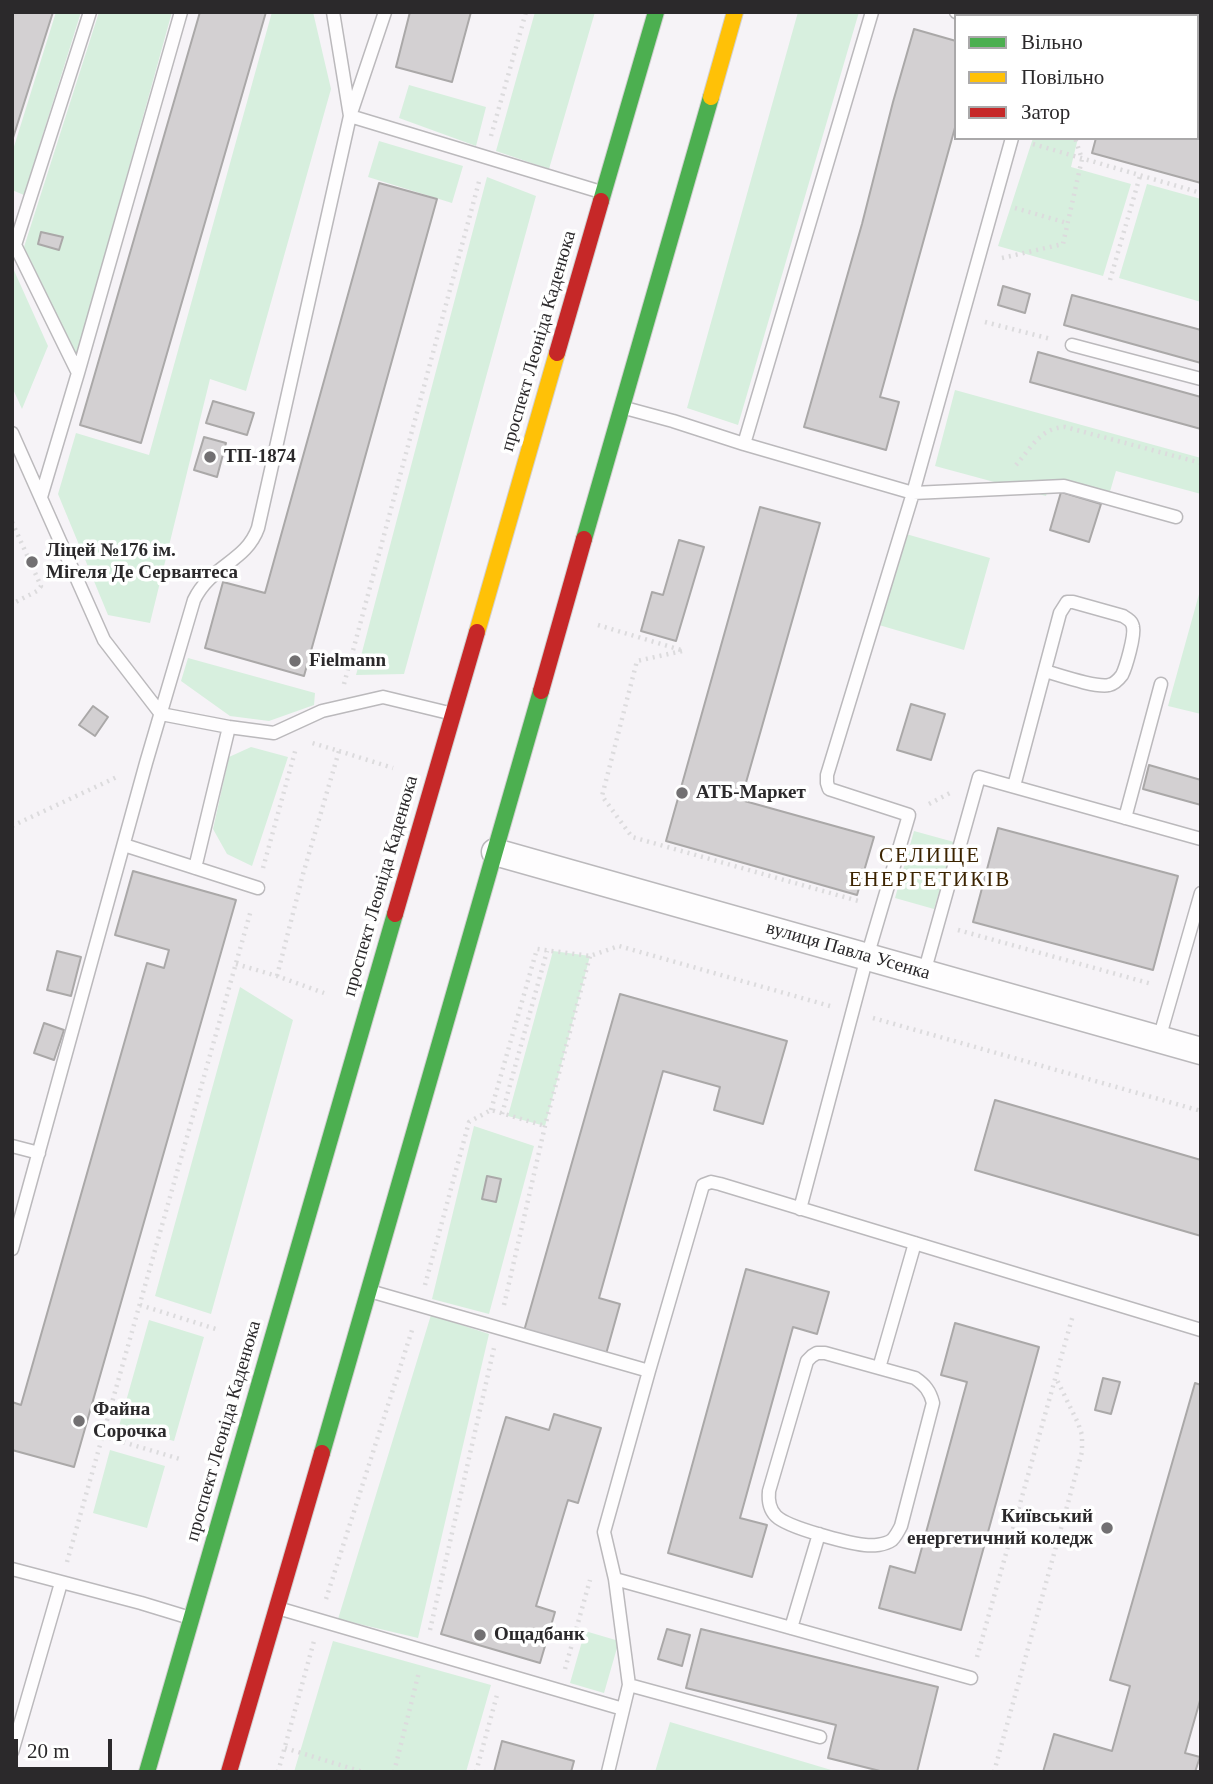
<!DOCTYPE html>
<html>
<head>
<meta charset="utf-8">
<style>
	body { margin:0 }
	#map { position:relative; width:1213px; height:1784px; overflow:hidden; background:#f6f3f7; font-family:Georgia,serif }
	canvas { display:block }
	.frame { position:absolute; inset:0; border:14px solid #2b292b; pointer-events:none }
	.legend { position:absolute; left:954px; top:14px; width:245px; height:126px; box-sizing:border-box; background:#fff; border:2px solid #aaa9aa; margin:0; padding:9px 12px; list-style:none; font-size:21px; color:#2b292b }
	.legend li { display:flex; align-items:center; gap:14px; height:35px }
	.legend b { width:35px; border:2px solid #aaa9aa }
	.scale { position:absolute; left:14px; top:1739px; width:98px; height:32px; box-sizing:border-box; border:4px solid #2b292b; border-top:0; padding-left:9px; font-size:21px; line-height:24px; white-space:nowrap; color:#2b292b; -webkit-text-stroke:5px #fff; paint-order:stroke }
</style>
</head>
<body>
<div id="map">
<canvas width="1213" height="1784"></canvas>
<div class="frame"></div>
<ul class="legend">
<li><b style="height:9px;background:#4caf50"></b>Вільно</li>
<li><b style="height:9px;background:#ffc107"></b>Повільно</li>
<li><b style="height:9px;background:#c62828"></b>Затор</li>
</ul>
<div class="scale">20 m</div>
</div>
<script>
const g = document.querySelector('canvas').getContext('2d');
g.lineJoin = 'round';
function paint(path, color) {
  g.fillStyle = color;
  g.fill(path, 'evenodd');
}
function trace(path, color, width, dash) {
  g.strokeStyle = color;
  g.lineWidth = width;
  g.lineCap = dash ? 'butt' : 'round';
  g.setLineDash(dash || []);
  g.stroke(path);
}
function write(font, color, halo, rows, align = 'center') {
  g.font = font + ' Georgia,serif';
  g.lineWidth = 7;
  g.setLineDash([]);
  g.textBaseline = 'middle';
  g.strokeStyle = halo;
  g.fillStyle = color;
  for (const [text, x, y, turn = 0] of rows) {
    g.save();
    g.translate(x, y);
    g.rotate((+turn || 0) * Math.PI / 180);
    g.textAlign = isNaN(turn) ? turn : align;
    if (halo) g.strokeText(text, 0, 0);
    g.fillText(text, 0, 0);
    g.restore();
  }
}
const green = new Path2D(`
	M 56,12 L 81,12 L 24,195 L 12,190 L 12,153 Z
	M 99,12 L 172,12 L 77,356 L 24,247 Z
	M 272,12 L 313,12 L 331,89 L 246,391 L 210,379 L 150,623 L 108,615 L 58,494 L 76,433 L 149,455 Z
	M 535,12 L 595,12 L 549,169 L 496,151 Z
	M 798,12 L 859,12 L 738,425 L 687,408 Z
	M 409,85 L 486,107 L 476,146 L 399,118 Z
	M 1033,138 L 1078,138 L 1071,167 L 1131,184 L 1103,276 L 998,246 Z
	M 379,141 L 463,166 L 452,203 L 368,177 Z
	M 487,177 L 536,196 L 404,674 L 356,675 Z
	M 1147,184 L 1201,199 L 1201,302 L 1119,278 Z
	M 12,266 L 48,346 L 22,409 L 12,387 Z
	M 955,390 L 1201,458 L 1201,494 L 1116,471 L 1109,495 L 1051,479 L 1046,496 L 935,466 Z
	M 906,534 L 990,558 L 964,650 L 879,625 Z
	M 1201,587 L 1201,714 L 1168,706 Z
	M 188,658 L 315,693 L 314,705 L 269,721 L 230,716 L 181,681 Z
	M 251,747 L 288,757 L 252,866 L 227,854 L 213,829 L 229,757 Z
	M 914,831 L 954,842 L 934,909 L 895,898 Z
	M 553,951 L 590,956 L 545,1126 L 508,1116 Z
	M 240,987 L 293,1020 L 211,1314 L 155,1296 Z
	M 474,1126 L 534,1146 L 489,1314 L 432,1299 Z
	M 431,1315 L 489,1334 L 418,1638 L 338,1619 Z
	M 149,1320 L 204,1337 L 174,1441 L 119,1426 Z
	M 110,1450 L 165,1466 L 147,1528 L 93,1513 Z
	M 585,1631 L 619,1641 L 604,1693 L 570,1683 Z
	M 333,1641 L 491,1685 L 466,1772 L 294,1772 Z
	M 670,1722 L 838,1772 L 655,1772 Z`);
const building = new Path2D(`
	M 12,12 L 53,12 L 12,141 Z
	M 200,12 L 266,12 L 141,443 L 80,425 Z
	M 410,12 L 471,12 L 452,82 L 396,67 Z
	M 914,29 L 956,41 L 956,124 L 880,397 L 899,402 L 886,450 L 804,427 L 862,224 L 893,102 Z
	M 1197,121 L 1201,122 L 1201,183 L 1092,153 L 1096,138 L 1197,138 Z
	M 379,183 L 437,199 L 304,676 L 205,648 L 223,582 L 265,593 Z
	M 41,232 L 63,237 L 59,250 L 38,244 Z
	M 1003,286 L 1030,294 L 1025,313 L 998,305 Z
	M 1072,295 L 1201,330 L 1201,363 L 1064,325 Z
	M 1038,352 L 1201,397 L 1201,429 L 1030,382 Z
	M 213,401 L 254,413 L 247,435 L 206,423 Z
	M 204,437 L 226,443 L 217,477 L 194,470 Z
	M 1061,492 L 1101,504 L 1089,542 L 1050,530 Z
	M 760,507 L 820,523 L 741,800 L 874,837 L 857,895 L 666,841 Z
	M 679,540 L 704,547 L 676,641 L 641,631 L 652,592 L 663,595 Z
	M 911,704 L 945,714 L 931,760 L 897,750 Z
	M 93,706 L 108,717 L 95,736 L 79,725 Z
	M 1149,765 L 1201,780 L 1201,805 L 1143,789 Z
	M 998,828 L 1178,876 L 1153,970 L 973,922 Z
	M 133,871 L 236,900 L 74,1467 L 12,1450 L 12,1402 L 21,1405 L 147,963 L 164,968 L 169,950 L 115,935 Z
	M 57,951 L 81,957 L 71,996 L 47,990 Z
	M 620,994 L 787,1041 L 763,1124 L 714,1110 L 720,1087 L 663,1071 L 599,1298 L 620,1304 L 606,1354 L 524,1331 Z
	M 44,1023 L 64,1030 L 54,1060 L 34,1053 Z
	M 995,1100 L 1201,1160 L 1201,1236 L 975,1170 Z
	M 487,1176 L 501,1179 L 496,1202 L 482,1199 Z
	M 746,1269 L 829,1292 L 817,1334 L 793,1327 L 740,1518 L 767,1525 L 752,1577 L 668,1553 Z
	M 955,1323 L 1039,1347 L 961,1630 L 879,1608 L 890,1566 L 915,1573 L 967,1382 L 941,1375 Z
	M 1103,1378 L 1120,1382 L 1111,1414 L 1095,1410 Z
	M 1195,1383 L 1201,1385 L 1201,1697 L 1185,1753 L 1200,1757 L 1195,1772 L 1043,1772 L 1054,1734 L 1112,1751 L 1130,1686 L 1110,1680 Z
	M 554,1414 L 601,1428 L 578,1503 L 568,1500 L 536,1606 L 555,1612 L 540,1663 L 441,1634 L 506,1417 L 549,1430 Z
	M 667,1629 L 690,1635 L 682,1666 L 658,1659 Z
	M 701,1629 L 938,1687 L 917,1772 L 884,1772 L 828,1758 L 836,1725 L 686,1688 Z
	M 502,1741 L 574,1761 L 571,1772 L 494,1772 Z`);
const path = new Path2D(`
	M 1173,16 L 1174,12
	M 491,136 L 526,12
	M 1033,144 L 1201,193
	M 1015,208 L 1067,223
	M 1002,258 L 1063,244 L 1082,159 L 1075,138
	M 1110,280 L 1140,176
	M 985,322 L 1051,339
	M 1016,465 C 1031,448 1040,428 1065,427 L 1201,463
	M 12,522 L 41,586 L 37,591 L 12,604
	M 598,625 L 681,650
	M 682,651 L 637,661 L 602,796 L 632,837 L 862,902
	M 344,684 L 480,178
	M 339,751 L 393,768
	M 929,804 L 952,792
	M 12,826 L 119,776
	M 263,868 L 296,748
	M 958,930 L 1152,984
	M 236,964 L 277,976 L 324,993
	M 277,976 L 303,874 L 339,751 L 309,742
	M 873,1018 L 1201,1111
	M 491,1110 L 537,949 L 590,956 L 619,946 L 830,1006
	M 502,1114 L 547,951
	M 425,1285 L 469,1122 L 491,1110 L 545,1126
	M 140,1305 L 219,1330
	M 504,1305 L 545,1126 L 590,956
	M 103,1436 L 183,1460
	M 67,1562 L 251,910
	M 326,1599 L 413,1327
	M 430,1630 L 494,1348
	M 977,1657 L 1073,1315
	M 565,1669 L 590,1580
	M 285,1748 L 363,1772
	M 278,1772 L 314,1641
	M 394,1772 L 419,1672
	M 476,1772 L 497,1695
	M 994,1772 L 1082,1452 L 1082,1435 L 1078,1423 L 1056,1378`);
const lane = new Path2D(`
	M 333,12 L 350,116 L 601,192
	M 956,12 L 969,16
	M 1197,81 L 1201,82
	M 12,244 L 15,245 L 78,373
	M 15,245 L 90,12
	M 1072,345 L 1201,379
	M 625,408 L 673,421 L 744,444 L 913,493 L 1064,486 L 1176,517
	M 12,433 L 104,640 L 161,714 L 229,727 L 274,733 L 322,711 L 383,697 L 449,713
	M 744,444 L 872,12
	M 41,497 L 78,373 L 181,12
	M 1014,786 L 1060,613 L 1067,602 L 1073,602 L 1123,616 C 1128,619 1132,621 1133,627 C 1135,636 1126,667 1122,675 C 1119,679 1114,684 1109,685 C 1096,688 1059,675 1045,671
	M 1125,818 L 1161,684
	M 124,845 L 258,888
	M 195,868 L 229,727
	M 924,973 L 979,777 L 1201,839
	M 1159,1039 L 1201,893
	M 12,1146 L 39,1153
	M 800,1209 L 867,957 L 909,815 L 829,789 L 827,783 L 827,775 L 913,493 L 1012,138
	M 12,1249 L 146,763 L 194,600 C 211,565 246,562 258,528 L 350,116 L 385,12
	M 373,1292 L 649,1371
	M 817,1353 L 825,1353 L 915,1378 C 925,1385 930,1391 933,1403 L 901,1526 C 899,1530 895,1537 892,1540 C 885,1545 873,1546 865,1545 C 848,1543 788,1528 776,1516 C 769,1509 768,1501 769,1491 L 807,1361 L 812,1356 Z
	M 879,1368 L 915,1243
	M 12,1569 L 141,1603 L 187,1617
	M 615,1579 L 971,1678
	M 281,1609 L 623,1709
	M 791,1628 L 819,1534
	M 629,1685 L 820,1737
	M 12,1752 L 61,1583
	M 608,1772 L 629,1685 L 615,1579 L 604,1532 L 649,1371 L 703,1185 L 711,1182 L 720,1184 L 1201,1330`);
const street = new Path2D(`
	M 495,852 L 1201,1051`);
const fast = new Path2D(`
	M 601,201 L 656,12
	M 584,539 L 711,97
	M 322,1453 L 541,691
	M 147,1772 L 395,914`);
const slow = new Path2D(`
	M 711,97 L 735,12
	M 477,632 L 557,353`);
const jam = new Path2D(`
	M 557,353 L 601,201
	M 541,691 L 584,539
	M 395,914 L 477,632
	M 229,1772 L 322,1453`);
const markers = [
	[210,457,7,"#727072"],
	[32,562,7,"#727072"],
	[295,661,7,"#727072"],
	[682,793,7,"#727072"],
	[79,1421,7,"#727072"],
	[1107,1528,7,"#727072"],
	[480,1635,7,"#727072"]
];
const streetNames = [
	["проспект Леоніда Каденюка",539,341,-74],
	["проспект Леоніда Каденюка",381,886,-74],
	["вулиця Павла Усенка",848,951,16],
	["проспект Леоніда Каденюка",224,1431,-74]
];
const poiNames = [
	["ТП-1874",224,457],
	["Ліцей №176 ім.",46,551],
	["Мігеля Де Сервантеса",46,573],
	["Fielmann",309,661],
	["АТБ-Маркет",696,793],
	["Файна",93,1410],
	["Сорочка",93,1432],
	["Київський",1093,1517,"right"],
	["енергетичний коледж",1093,1539,"right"],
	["Ощадбанк",494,1635]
];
const neighbourhoodNames = [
	["СЕЛИЩЕ",930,856],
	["ЕНЕРГЕТИКІВ",930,880]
];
paint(green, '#d7efde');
paint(building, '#d3d0d2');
trace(building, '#aaa8a8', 2);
trace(lane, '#bbb9bc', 15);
trace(street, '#bbb9bc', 29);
trace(fast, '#d1d0d1', 18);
trace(slow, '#d1d0d1', 18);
trace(jam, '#d1d0d1', 18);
trace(path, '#dcdbdd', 4.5, [2, 5]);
trace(lane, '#fefdfe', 12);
trace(street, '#fefdfe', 26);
trace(fast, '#4caf50', 16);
trace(slow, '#ffc107', 16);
trace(jam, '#c62828', 16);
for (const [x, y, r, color] of markers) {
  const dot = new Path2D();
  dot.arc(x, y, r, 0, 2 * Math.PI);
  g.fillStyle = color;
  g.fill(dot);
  trace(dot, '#fff', 2.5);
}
write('19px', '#2b292b', '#fff', streetNames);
write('bold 19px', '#2b292b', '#fff', poiNames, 'left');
g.letterSpacing = '2px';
write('21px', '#3c2401', '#fff', neighbourhoodNames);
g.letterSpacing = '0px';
</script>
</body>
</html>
